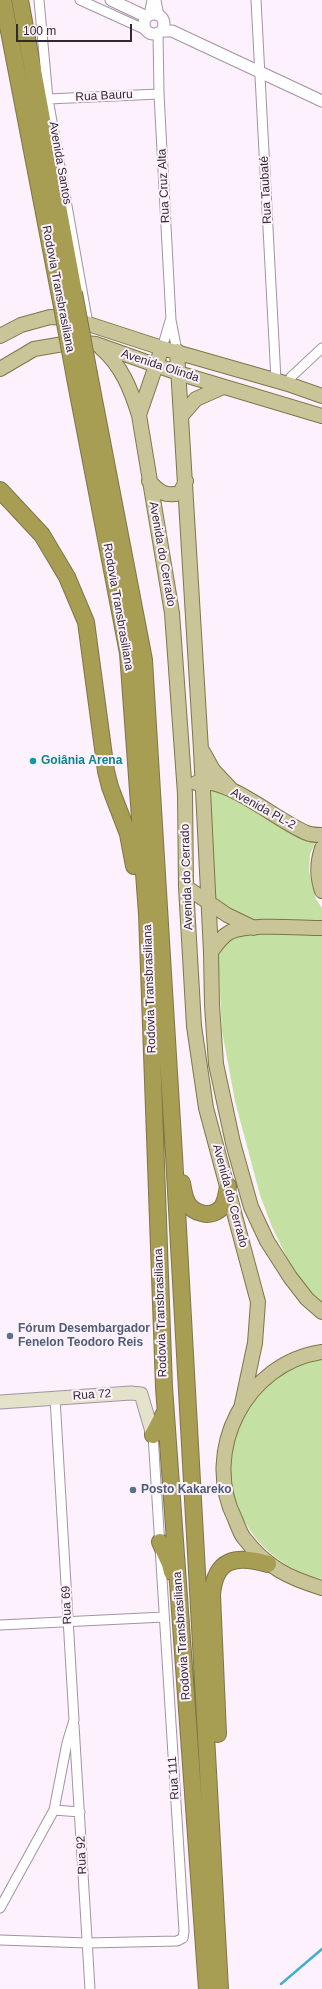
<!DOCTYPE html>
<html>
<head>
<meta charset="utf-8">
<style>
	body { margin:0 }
	#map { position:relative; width:322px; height:1989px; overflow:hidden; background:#fcf1fd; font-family:Arial,sans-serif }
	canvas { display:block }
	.scale { position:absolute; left:16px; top:24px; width:116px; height:18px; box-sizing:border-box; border:2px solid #312b31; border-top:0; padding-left:5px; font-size:12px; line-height:14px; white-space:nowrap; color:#312b31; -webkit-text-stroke:3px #fcf1fd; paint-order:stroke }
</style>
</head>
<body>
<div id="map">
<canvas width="322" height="1989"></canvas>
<div class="scale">100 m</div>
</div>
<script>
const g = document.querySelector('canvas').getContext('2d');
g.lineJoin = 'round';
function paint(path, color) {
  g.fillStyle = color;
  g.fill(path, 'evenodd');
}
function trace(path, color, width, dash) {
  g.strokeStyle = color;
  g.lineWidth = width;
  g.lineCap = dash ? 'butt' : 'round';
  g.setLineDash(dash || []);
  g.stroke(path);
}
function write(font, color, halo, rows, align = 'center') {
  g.font = font + ' Arial,sans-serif';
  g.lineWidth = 4;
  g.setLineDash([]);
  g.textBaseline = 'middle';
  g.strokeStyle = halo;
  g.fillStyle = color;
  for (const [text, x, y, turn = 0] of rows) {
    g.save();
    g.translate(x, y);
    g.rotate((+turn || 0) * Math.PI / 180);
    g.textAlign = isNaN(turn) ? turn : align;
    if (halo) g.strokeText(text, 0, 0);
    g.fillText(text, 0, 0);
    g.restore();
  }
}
const green = new Path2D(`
	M 218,788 L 316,841 L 310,854 L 309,871 L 316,899 L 322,908 L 322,921 L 259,922 L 248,920 L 213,901 L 207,793 L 211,789 Z
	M 322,932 L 322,1307 L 307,1299 L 272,1227 L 260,1195 L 235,1101 L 222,1031 L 218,952 L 223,939 L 237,933 Z
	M 322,1356 L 322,1579 C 238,1559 201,1462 258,1394 C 274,1373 299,1365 322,1356 Z`);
const stream = new Path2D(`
	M 281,1984 L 322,1949`);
const minor = new Path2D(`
	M 39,0 L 48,99 L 88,324
	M 80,0 L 146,30
	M 156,0 L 159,16
	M 256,0 L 276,380
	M 149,15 L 152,0
	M 158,33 L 159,94 L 171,320 L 177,351
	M 48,99 L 159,94
	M 162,348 L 170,321
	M 288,384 L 291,377 L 322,348
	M 0,1625 L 164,1617
	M 74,1725 L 90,1989
	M 54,1810 L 80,1812
	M 0,1908 L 54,1810 L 67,1743 L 74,1720 L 55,1398
	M 0,1940 L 87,1943 L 177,1941 L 183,1938 L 184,1931 L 153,1435`);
const tertiary = new Path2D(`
	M 111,0 L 147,17
	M144 24a10 10 0 1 1 20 0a10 10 0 1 1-20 0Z
	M 161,31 L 172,31 L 322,101`);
const secondary = new Path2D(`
	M 0,1402 L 131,1393 L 141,1394 L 153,1435`);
const primary = new Path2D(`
	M 0,336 L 21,325 L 50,317 L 70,318 L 162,348 L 288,384 L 322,396
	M 101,348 C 122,366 131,390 139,415
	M 162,348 L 139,415 L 172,613 L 185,794 L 186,887 L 194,1026 L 206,1108 L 258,1302 L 255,1343 L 242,1404
	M 177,351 L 201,750 L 211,952 L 212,1005 L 216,1064 L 233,1143 L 251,1207 L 267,1241 L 290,1277 L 307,1299 L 322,1312
	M 0,369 L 34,349 L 75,342 L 96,344 L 178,373 L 322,416
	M 181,416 L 196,399 L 223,387
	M 149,481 C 159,492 165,497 180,493 L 186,481
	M 203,752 L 213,770 L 230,788
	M 196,783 C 224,774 280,823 307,833 C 311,835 317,835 322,835
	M 322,848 C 317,864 317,876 322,891
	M 186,887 L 227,915 L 254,928
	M 211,952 C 217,944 221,937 230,932 C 250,923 299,928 322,928
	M 322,1352 C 246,1363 201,1451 235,1519 C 238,1526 240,1533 244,1538 C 266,1567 289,1578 322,1588`);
const motorway = new Path2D(`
	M 3,0 L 60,296
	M 20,0 L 74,293
	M 89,374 L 144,660 L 174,1155 L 220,1989
	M 75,378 L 128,653 L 147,914 L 164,1387 L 207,1989
	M 0,490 L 42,535 L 67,577 L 86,622 L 106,771 L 110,787 L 128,834 L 134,866
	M 182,1183 C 183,1189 184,1196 187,1202 C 193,1214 212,1219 222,1207 C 226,1201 227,1193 228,1186
	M 153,1435 L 165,1412
	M 160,1542 L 170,1564 L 172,1572
	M 218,1734 L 212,1595 C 215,1558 236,1555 268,1564`);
const motorwayBridge = new Path2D(`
	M 74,293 L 89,374
	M 60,296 L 75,378`);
const markers = [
	[33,761,4,"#0f9aa8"],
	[10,1336,4,"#5c6f8a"],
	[133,1490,4,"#5c6f8a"]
];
const streetNames = [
	["Rua Bauru",104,96,-3],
	["Avenida Santos",60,163,80],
	["Rua Cruz Alta",164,186,-93],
	["Rua Taubaté",266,190,-93],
	["Rodovia Transbrasiliana",58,289,79],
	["Avenida Olinda",160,366,18],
	["Avenida do Cerrado",162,554,80],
	["Rodovia Transbrasiliana",118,607,80],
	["Avenida PL-2",263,809,29],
	["Avenida do Cerrado",187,877,-92],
	["Rodovia Transbrasiliana",150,989,-92],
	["Avenida do Cerrado",230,1196,75],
	["Rodovia Transbrasiliana",161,1313,-92],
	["Rua 72",92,1395,-4],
	["Rua 69",67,1605,-93],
	["Rodovia Transbrasiliana",182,1636,-94],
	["Rua 111",174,1778,-94],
	["Rua 92",82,1855,-93]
];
const cultureNames = [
	["Goiânia Arena",41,761]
];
const serviceNames = [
	["Fórum Desembargador",18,1329],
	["Fenelon Teodoro Reis",18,1343],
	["Posto Kakareko",141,1490]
];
paint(green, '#c4e0a2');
trace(stream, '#43b0c9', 2.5);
trace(minor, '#a294a3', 11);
trace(tertiary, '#a294a3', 13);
trace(secondary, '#a294a3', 15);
trace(primary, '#7e7647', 16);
trace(motorway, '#7e7647', 18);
trace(minor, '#fff', 9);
trace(tertiary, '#fff', 11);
trace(secondary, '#e5e2cb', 13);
trace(primary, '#cac598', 14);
trace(motorway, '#a79e53', 16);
trace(motorwayBridge, '#7e7647', 18, []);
trace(motorwayBridge, '#a79e53', 16);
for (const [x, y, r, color] of markers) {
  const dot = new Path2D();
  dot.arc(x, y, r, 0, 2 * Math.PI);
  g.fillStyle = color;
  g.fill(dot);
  trace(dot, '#fcf1fd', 1.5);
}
write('12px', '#312b31', '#fcf1fd', streetNames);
write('bold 12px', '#0d838f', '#fcf1fd', cultureNames, 'left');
write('bold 12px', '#4e5e75', '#fcf1fd', serviceNames, 'left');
</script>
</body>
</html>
